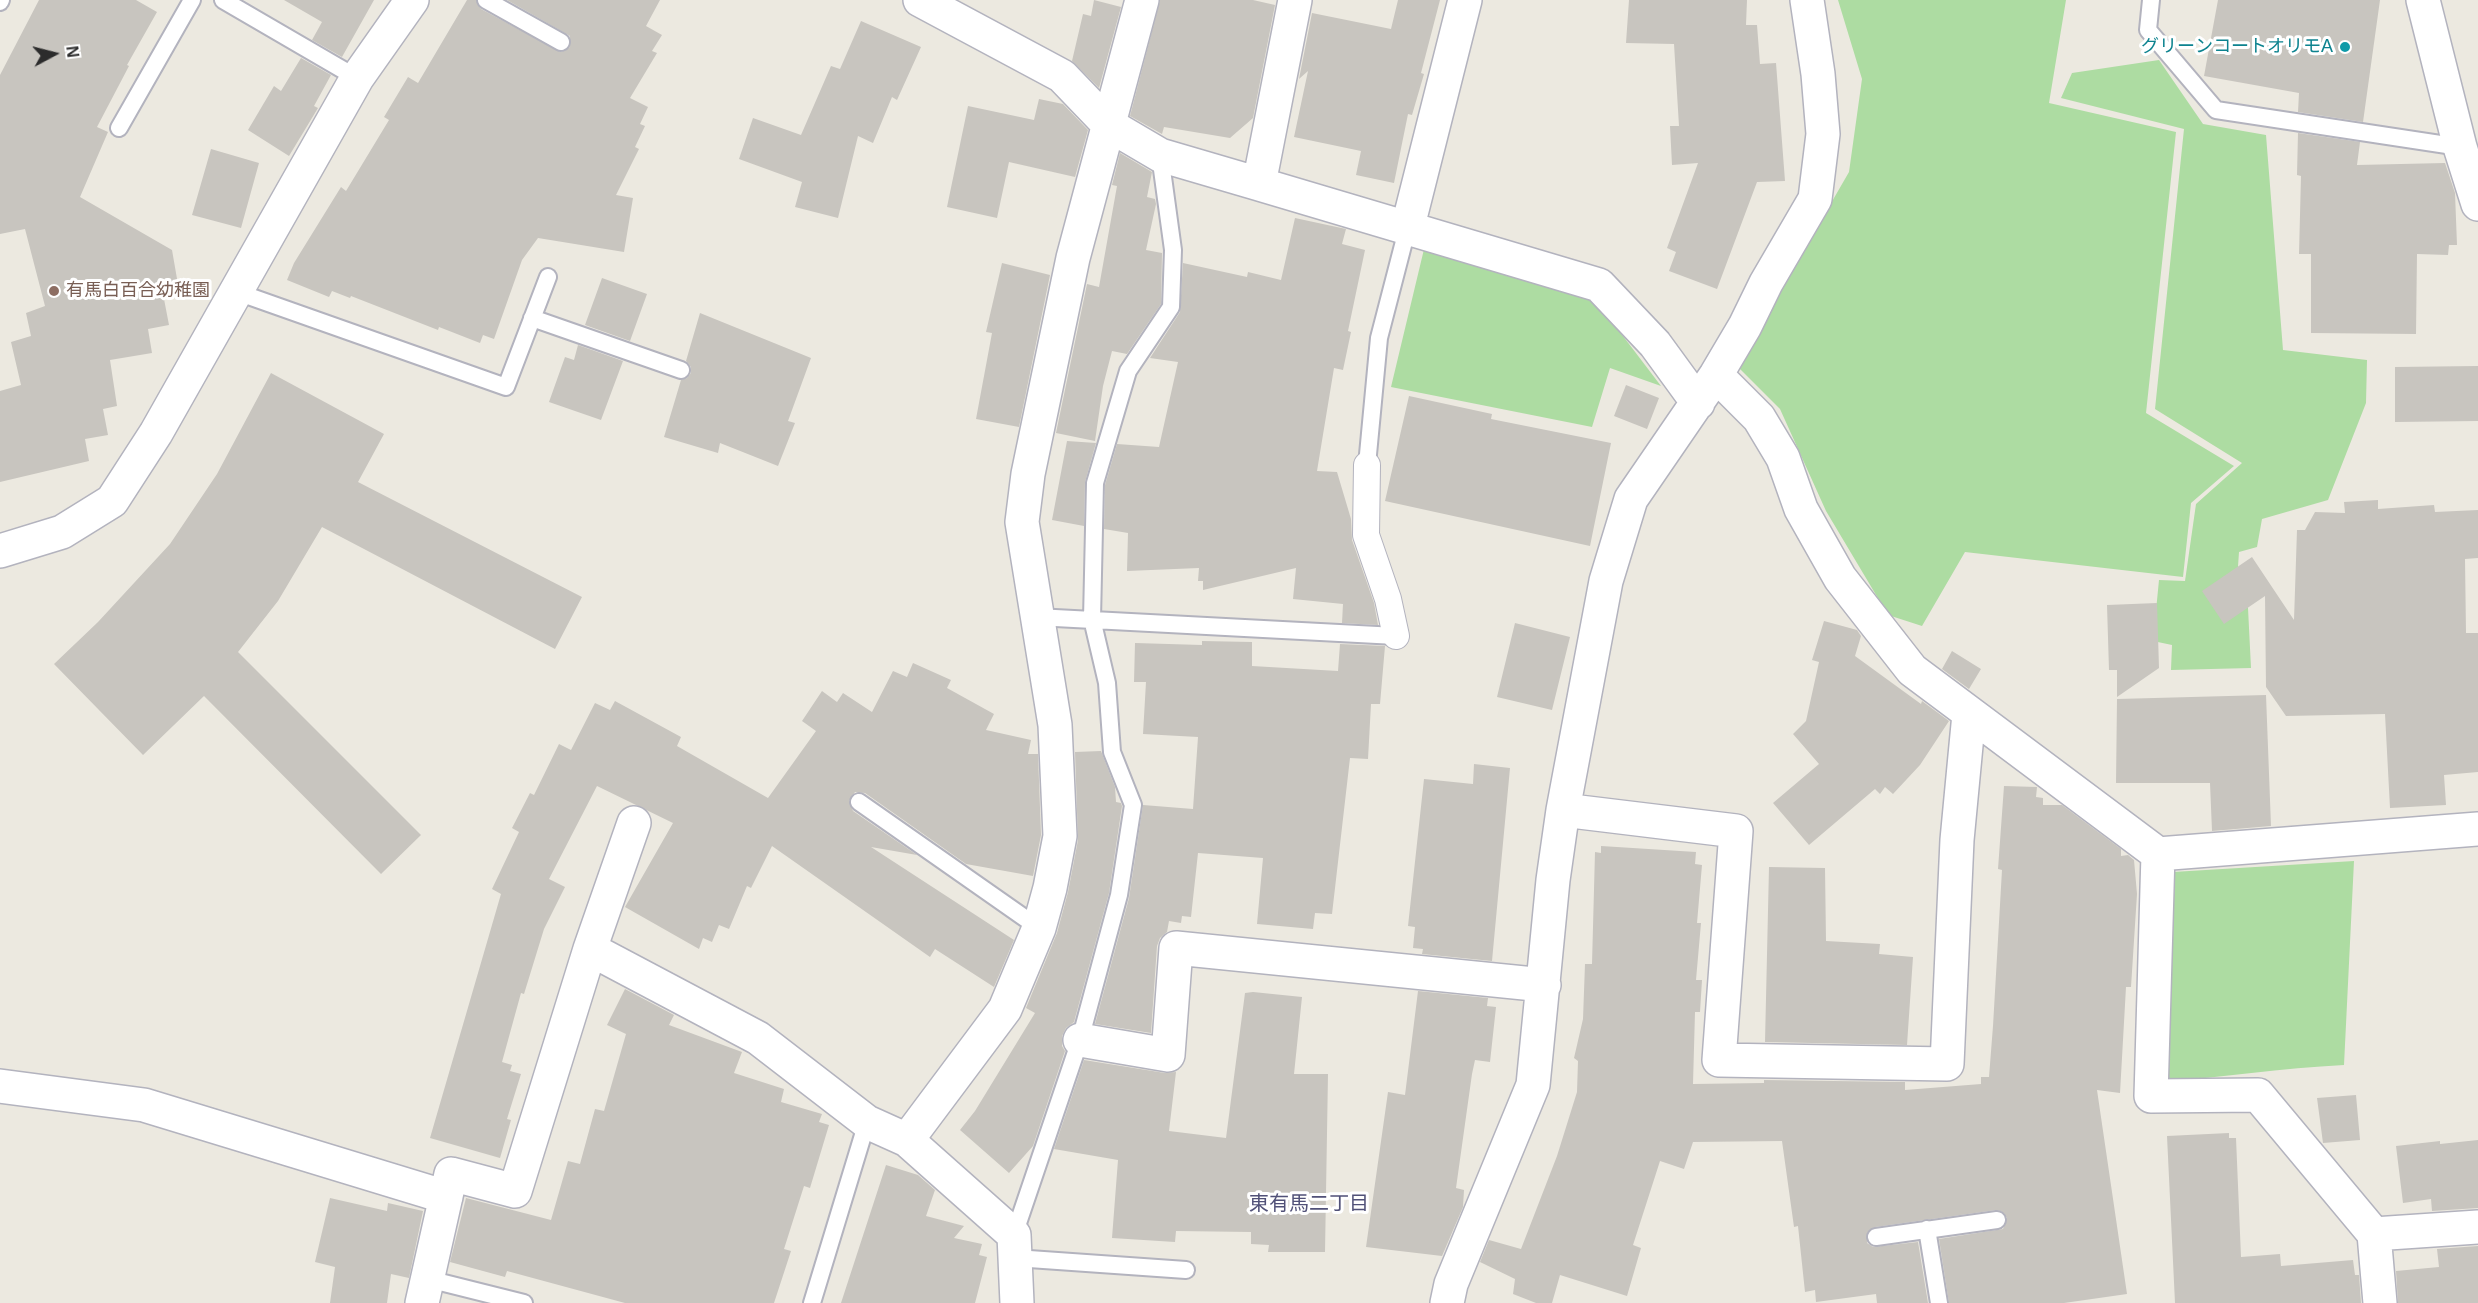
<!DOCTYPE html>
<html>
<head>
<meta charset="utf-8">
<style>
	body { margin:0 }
	#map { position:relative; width:2478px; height:1303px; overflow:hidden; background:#ece9e0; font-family:Helvetica,sans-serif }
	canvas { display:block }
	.north { position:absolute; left:24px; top:24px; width:60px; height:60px; -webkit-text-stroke:4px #fff; paint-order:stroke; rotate:83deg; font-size:16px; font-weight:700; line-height:24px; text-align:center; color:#2c2c2c }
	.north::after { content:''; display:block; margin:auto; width:21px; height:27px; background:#2c2c2c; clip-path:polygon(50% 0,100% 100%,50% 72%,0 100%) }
</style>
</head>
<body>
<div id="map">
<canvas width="2478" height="1303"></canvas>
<div class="north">N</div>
</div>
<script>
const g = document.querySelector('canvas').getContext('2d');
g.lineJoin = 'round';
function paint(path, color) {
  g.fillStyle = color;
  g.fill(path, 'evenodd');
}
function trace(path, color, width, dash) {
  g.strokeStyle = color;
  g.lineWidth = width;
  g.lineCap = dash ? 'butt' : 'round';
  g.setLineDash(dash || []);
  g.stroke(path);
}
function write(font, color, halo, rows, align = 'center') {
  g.font = font + ' Helvetica,"Noto Sans JP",sans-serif';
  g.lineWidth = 6;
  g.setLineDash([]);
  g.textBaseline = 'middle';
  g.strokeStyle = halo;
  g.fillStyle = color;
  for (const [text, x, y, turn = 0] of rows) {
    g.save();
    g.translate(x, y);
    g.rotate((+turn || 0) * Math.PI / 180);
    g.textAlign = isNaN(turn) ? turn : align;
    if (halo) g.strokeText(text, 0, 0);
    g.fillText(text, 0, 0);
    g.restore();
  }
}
const green = new Path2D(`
	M 1838,0 L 2066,0 L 2049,103 L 2176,132 L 2146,413 L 2234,466 L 2191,503 L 2183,577 L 1965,552 L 1922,626 L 1888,615 L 1826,511 L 1780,409 L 1737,366 L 1849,172 L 1862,79 Z
	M 2159,60 L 2203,124 L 2266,135 L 2283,350 L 2367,360 L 2366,403 L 2328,500 L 2262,519 L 2257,547 L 2239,552 L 2237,581 L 2247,588 L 2251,668 L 2171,670 L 2172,645 L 2153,641 L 2159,580 L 2185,581 L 2196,504 L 2242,463 L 2155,409 L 2184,129 L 2061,98 L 2072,73 Z
	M 1425,245 L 1594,298 L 1661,386 L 1610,368 L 1592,427 L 1391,387 Z
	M 2354,861 L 2344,1065 C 2282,1068 2221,1077 2159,1083 L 2173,872 Z`);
const building = new Path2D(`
	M 39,0 L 136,0 L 157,12 L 127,65 L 129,66 L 97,127 L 108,132 L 80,197 L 172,250 L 180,296 L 164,299 L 169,325 L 148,329 L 152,353 L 110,360 L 117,406 L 103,409 L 108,435 L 85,439 L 89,461 L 0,482 L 0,391 L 21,385 L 11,342 L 31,336 L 26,313 L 45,306 L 25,229 L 0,234 L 0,75 Z
	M 284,0 L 374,0 L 342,57 L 312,40 L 322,22 Z
	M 467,0 L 476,0 L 481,9 L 561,52 L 570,47 L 570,36 L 507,0 L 660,0 L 646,26 L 662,35 L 652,51 L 657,53 L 630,98 L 648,107 L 640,124 L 645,126 L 635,147 L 639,149 L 616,195 L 633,198 L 624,252 L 538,238 L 522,260 L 494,339 L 483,335 L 480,343 L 439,327 L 438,330 L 351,296 L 350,298 L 332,291 L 329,297 L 287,280 L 294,263 L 341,187 L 346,191 L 389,120 L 384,117 L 408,77 L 418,83 Z
	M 1094,0 L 1121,7 L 1099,88 L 1072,61 L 1083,14 L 1091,16 Z
	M 1160,0 L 1253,0 L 1275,5 L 1253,118 L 1230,138 L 1164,127 L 1162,134 L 1130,116 Z
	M 1398,0 L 1440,0 L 1421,73 L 1424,74 L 1412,115 L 1408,114 L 1394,183 L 1356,175 L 1361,151 L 1294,137 L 1308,71 L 1299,79 L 1312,13 L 1391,29 Z
	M 1629,0 L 1747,0 L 1746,25 L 1757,25 L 1760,64 L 1776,63 L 1785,181 L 1757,182 L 1717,289 L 1669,271 L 1676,252 L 1667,248 L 1698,163 L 1672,165 L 1670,126 L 1679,126 L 1674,44 L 1626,43 Z
	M 2218,0 L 2380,0 L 2363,122 L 2298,112 L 2299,93 L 2204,76 Z
	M 861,21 L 921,47 L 897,100 L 892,97 L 873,143 L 858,136 L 838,218 L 795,207 L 802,182 L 739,159 L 753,118 L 801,135 L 831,66 L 840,69 Z
	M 301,58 L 331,75 L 314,106 L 318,108 L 289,156 L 248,130 L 274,86 L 281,91 Z
	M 1039,99 L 1063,104 L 1088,130 L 1075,177 L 1009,162 L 997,218 L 947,207 L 968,106 L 1034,120 Z
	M 2298,133 L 2360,142 L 2357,165 L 2445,163 L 2455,193 L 2457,245 L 2449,245 L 2448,255 L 2417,254 L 2416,334 L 2311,333 L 2311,254 L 2299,254 L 2301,176 L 2297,175 Z
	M 211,149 L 259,163 L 241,228 L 192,215 Z
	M 1120,153 L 1152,172 L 1147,197 L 1155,199 L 1156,204 L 1146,250 L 1162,253 L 1161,304 L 1127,354 L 1112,351 L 1103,386 L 1095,441 L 1056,433 L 1087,284 L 1099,287 L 1117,186 L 1112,185 Z
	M 1295,218 L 1346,229 L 1342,244 L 1365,250 L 1348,331 L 1351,332 L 1343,370 L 1334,368 L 1317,471 L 1337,472 L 1351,519 L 1352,540 L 1374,603 L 1378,625 L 1342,623 L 1343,604 L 1293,599 L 1296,568 L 1203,590 L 1203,581 L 1198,581 L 1199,568 L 1127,571 L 1128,533 L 1104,529 L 1105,485 L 1117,444 L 1159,447 L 1178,362 L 1150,358 L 1180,312 L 1183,263 L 1247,277 L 1248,272 L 1281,280 Z
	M 1002,263 L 1050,275 L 1019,427 L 976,419 L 992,333 L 986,332 Z
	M 602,278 L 647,294 L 630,341 L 585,325 Z
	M 700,313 L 811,358 L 788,421 L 795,423 L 778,466 L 720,443 L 718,453 L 664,437 L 681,380 L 687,378 L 691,373 L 691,367 L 686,361 Z
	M 578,345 L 623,361 L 601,420 L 549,402 L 565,357 L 574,360 Z
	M 2478,366 L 2478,421 L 2395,422 L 2395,367 Z
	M 271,373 L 384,434 L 358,482 L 582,597 L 555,649 L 322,527 L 278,601 L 238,652 L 421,835 L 381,874 L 204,696 L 143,755 L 54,664 L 98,622 L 170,544 L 217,474 Z
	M 1626,385 L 1659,398 L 1647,429 L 1614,416 Z
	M 1409,396 L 1492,414 L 1491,419 L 1611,443 L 1590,546 L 1385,501 Z
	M 1067,441 L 1096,443 L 1085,482 L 1084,526 L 1052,520 Z
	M 2378,500 L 2378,509 L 2434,505 L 2435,512 L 2478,510 L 2478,558 L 2465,559 L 2466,633 L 2478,633 L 2478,772 L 2444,775 L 2446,805 L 2390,808 L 2385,714 L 2286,716 L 2266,687 L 2265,596 L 2224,624 L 2202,591 L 2252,557 L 2294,620 L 2297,530 L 2305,530 L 2315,512 L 2345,513 L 2344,502 Z
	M 2157,603 L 2159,668 L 2117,697 L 2117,670 L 2109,670 L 2107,605 Z
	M 1824,621 L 1857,630 L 1861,636 L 1855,656 L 1921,704 L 1922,701 L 1949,721 L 1920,765 L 1893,794 L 1885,787 L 1880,794 L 1875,789 L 1809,845 L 1773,803 L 1819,764 L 1793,734 L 1806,721 L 1819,662 L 1812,660 Z
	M 1515,623 L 1570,637 L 1552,710 L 1497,697 Z
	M 1202,641 L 1252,642 L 1252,666 L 1338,671 L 1340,644 L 1385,646 L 1380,704 L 1371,704 L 1368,759 L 1350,758 L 1332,914 L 1315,913 L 1313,929 L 1257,924 L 1263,858 L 1198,853 L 1191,917 L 1182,916 L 1181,923 L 1169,921 L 1167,932 L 1160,938 L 1157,946 L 1151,1033 L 1095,1024 L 1129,898 L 1143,805 L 1193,809 L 1198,737 L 1143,734 L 1146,682 L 1134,682 L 1135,643 L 1202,645 Z
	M 1952,651 L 1981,669 L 1969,689 L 1942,669 Z
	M 913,663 L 951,680 L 947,688 L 994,714 L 986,730 L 1031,740 L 1028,754 L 1038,754 L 1041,835 L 1033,876 L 966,864 L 865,793 L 855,792 L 849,801 L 853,811 L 917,855 L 871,847 L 1014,940 L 994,987 L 935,949 L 930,957 L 772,846 L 751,888 L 747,886 L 729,929 L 719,925 L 712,942 L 703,938 L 699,949 L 625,907 L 673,823 L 597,786 L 549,879 L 565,887 L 544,929 L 524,994 L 521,993 L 502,1062 L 512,1065 L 510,1071 L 521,1074 L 507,1119 L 511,1120 L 500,1158 L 430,1138 L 501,894 L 492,889 L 519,832 L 512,828 L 530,793 L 534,795 L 559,744 L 571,750 L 595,703 L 610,710 L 615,701 L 681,737 L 677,746 L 768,798 L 816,731 L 802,721 L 822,691 L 837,702 L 843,693 L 872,712 L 893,671 L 907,677 Z
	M 2266,695 L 2271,826 L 2212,831 L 2210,783 L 2116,783 L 2117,699 Z
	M 1101,751 L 1115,787 L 1116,802 L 1121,803 L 1122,806 L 1109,893 L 1074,1022 L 1066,1028 L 1062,1036 L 1062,1046 L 1065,1051 L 1033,1146 L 1009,1173 L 960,1130 L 975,1111 L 1035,1013 L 1026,1008 L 1057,933 L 1068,892 L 1078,840 L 1075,752 Z
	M 1474,764 L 1510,768 L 1492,961 L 1422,954 L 1423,949 L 1413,948 L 1415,927 L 1408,926 L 1424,779 L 1473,784 Z
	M 2004,786 L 2037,787 L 2036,797 L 2043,798 L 2043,805 L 2062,805 L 2121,849 L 2121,856 L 2128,855 L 2134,860 L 2137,894 L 2131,987 L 2126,987 L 2120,1093 L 2097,1090 L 2127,1294 L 2064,1303 L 1949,1303 L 1939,1239 L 2003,1229 L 2007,1218 L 2001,1211 L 1996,1210 L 1875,1227 L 1867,1233 L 1867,1243 L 1873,1247 L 1918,1242 L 1928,1303 L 1877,1303 L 1876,1294 L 1816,1302 L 1815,1290 L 1805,1292 L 1798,1226 L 1794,1227 L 1782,1141 L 1693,1142 L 1684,1169 L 1660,1161 L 1633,1245 L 1641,1248 L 1627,1296 L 1560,1275 L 1552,1303 L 1536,1303 L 1513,1294 L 1515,1279 L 1480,1262 L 1489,1240 L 1521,1249 L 1557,1156 L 1577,1092 L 1578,1061 L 1574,1058 L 1583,1019 L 1585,964 L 1592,964 L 1595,852 L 1601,853 L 1601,846 L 1696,852 L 1695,864 L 1702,865 L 1697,923 L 1701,923 L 1696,980 L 1702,980 L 1700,1012 L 1695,1012 L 1693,1084 L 1764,1083 L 1764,1080 L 1905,1082 L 1905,1090 L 1981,1084 L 1981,1077 L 1989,1077 L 1993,1026 L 2002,870 L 1998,869 Z
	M 1769,867 L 1825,868 L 1826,941 L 1880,944 L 1879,954 L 1913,957 L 1907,1045 L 1765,1042 Z
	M 625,989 L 674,1015 L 669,1025 L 742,1052 L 734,1073 L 784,1089 L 781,1102 L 822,1114 L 819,1122 L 829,1125 L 810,1188 L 804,1186 L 784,1249 L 791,1251 L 774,1303 L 625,1303 L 507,1271 L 505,1277 L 450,1262 L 466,1198 L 551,1220 L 568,1161 L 580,1164 L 595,1109 L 604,1111 L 626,1034 L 607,1025 Z
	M 1418,991 L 1488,998 L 1487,1006 L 1496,1007 L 1490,1062 L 1475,1060 L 1472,1074 L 1456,1188 L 1464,1190 L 1463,1207 L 1442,1256 L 1366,1247 L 1388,1092 L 1405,1095 Z
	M 1253,992 L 1302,997 L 1294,1074 L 1328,1074 L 1325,1252 L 1268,1252 L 1269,1245 L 1251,1244 L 1251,1232 L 1176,1231 L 1175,1242 L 1112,1238 L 1118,1160 L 1054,1149 L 1084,1060 L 1165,1073 L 1176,1072 L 1169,1131 L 1226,1138 L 1245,993 Z
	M 2356,1095 L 2360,1140 L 2323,1143 L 2317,1098 Z
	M 2229,1133 L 2229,1138 L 2236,1138 L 2241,1257 L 2280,1254 L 2281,1266 L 2353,1260 L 2355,1275 L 2359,1275 L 2361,1303 L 2175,1303 L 2167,1136 Z
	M 2478,1140 L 2478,1208 L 2432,1211 L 2431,1199 L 2403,1203 L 2396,1146 L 2440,1141 L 2440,1144 Z
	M 886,1165 L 918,1175 L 935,1190 L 926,1216 L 964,1226 L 954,1238 L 982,1244 L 979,1255 L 987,1257 L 975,1303 L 841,1303 Z
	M 330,1198 L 387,1211 L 388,1203 L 423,1211 L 409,1278 L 391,1274 L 387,1303 L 330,1303 L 335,1267 L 315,1262 Z
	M 2478,1246 L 2478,1303 L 2398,1303 L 2396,1271 L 2439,1267 L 2437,1249 Z`);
const service = new Path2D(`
	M 223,0 L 357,78
	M 486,0 L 561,42
	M 2151,0 L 2148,30 L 2216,110 L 2460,147
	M 0,2 L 1,0
	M 119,128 L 192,0
	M 237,292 L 506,387 L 548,277
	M 532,318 L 681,370
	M 1367,465 L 1379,338 L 1408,226
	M 1036,617 L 1396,636
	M 859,802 L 1039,928
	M 1927,1229 L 1939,1303
	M 1014,1235 L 1080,1040 L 1119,895 L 1133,805 L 1112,752 L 1107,683 L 1092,619 L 1095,483 L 1128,371 L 1171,307 L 1173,250 L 1160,155
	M 1876,1237 L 1997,1220
	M 1015,1258 L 1186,1270
	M 428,1279 L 524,1303
	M 812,1303 L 867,1122`);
const pedestrian = new Path2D(`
	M 1367,465 L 1366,535 L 1388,599 L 1396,636`);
const minor = new Path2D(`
	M 920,0 L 1062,76 L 1109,125 L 1160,155 L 1259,184 L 1295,0
	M 2423,0 L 2460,147 L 2478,204
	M 1259,184 L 1599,285 L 1655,344 L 1698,403
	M 1408,226 L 1465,0
	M 1716,375 L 1759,418 L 1783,458 L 1801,509 L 1840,578 L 1912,670 L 2158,854 L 2478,829
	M 0,551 L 62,532 L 112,501 L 156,433 L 357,78 L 412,0
	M 1563,810 L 1736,831 L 1719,1060 L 1947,1064 L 1957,840 L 1969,714
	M 2158,854 L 2151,1096 L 2258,1095 L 2374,1234 L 2380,1303
	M 590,949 L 758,1038 L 867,1122 L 907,1140
	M 1080,1040 L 1168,1055 L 1176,948 L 1544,985
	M 0,1086 L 144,1105 L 446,1197
	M 2374,1234 L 2478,1227
	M 422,1303 L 451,1174 L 515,1191 L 590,949 L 634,823
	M 1017,1303 L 1014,1235 L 907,1140 L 1005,1009 L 1039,928 L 1050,888 L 1060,836 L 1055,725 L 1022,522 L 1028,474 L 1073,258 L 1142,0
	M 1447,1303 L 1451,1284 L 1533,1085 L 1553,880 L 1563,810 L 1606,581 L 1631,499 L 1716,375 L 1745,326 L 1766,283 L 1815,199 L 1823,134 L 1818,74 L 1807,0`);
const markers = [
	[2345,47,6,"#0f9aa8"],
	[54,291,6,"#8d6e63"]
];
const cultureNames = [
	["グリーンコートオリモA",2333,47]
];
const educationNames = [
	["有馬白百合幼稚園",66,291]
];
const neighbourhoodNames = [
	["東有馬二丁目",1309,1204]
];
paint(green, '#addca2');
paint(building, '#c8c5bf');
trace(service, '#b3b3be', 20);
trace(pedestrian, '#b3b3be', 28);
trace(minor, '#b3b3be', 36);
trace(service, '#fff', 16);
trace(pedestrian, '#fff', 26);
trace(minor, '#fff', 33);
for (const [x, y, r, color] of markers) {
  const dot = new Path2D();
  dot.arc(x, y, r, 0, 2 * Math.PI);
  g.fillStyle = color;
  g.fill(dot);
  trace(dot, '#fff', 2);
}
write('18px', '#0d838f', '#fff', cultureNames, 'right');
write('18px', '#785e54', '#fff', educationNames, 'left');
write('20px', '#515178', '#fff', neighbourhoodNames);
</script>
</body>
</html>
